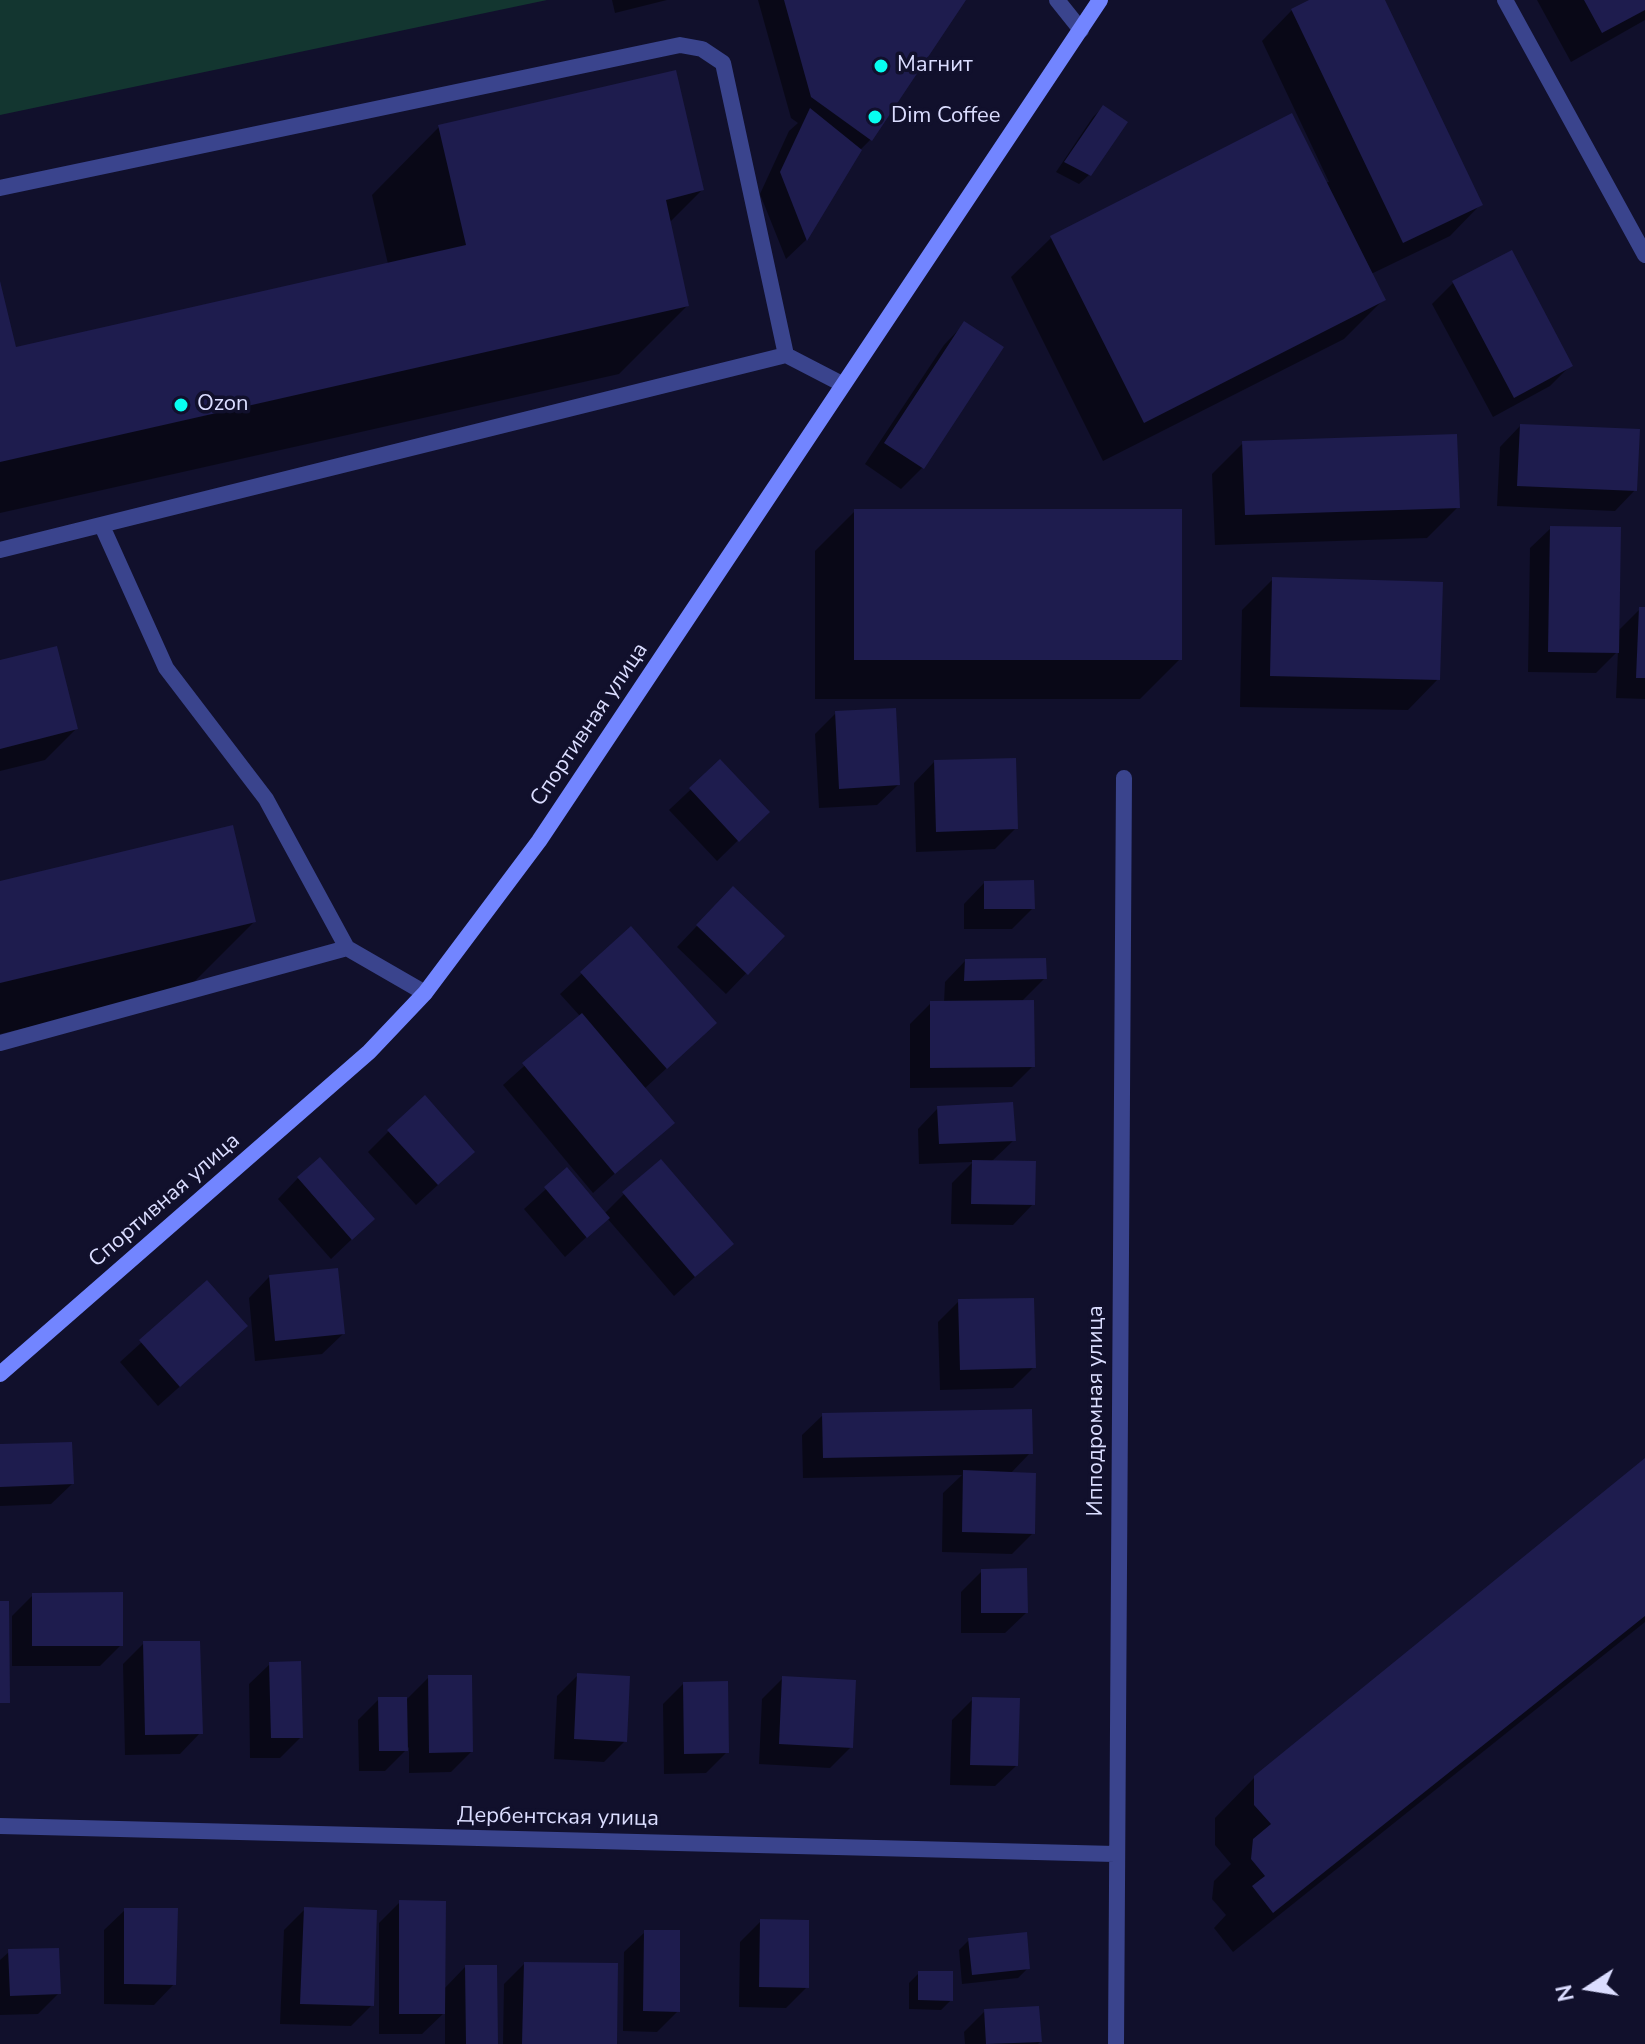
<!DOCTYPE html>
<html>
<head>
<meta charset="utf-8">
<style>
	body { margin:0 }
	#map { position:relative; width:1645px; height:2044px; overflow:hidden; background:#11102c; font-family:"Nunito Sans",sans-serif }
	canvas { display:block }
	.north { position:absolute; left:1549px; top:1948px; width:80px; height:80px; -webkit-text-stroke:6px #11102c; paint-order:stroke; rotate:258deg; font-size:22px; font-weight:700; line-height:32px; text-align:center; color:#dbddff }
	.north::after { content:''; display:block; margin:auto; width:28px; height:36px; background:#dbddff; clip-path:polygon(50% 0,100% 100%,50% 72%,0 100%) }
</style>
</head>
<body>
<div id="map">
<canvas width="1645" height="2044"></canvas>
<div class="north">N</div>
</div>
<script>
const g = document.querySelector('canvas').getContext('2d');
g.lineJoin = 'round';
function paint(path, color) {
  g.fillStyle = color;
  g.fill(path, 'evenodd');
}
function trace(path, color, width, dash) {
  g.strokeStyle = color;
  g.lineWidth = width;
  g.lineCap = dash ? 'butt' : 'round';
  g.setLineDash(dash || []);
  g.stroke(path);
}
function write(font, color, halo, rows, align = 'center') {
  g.font = font + ' "Nunito Sans",sans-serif';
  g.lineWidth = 7;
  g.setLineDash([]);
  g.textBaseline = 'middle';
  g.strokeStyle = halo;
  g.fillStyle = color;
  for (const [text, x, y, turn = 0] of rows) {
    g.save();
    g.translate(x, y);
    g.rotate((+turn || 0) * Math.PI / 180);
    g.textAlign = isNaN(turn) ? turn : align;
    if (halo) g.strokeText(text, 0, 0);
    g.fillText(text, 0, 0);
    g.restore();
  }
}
const green = new Path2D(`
	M 0,0 L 547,0 L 0,115 Z`);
const shadow = new Path2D(`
	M 612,0 L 667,0 L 615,13 Z
	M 758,0 L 964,0 L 870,140 L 859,151 L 806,240 L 786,259 L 760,194 L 789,131 L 798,123 L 791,118 Z
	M 1313,0 L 1382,0 L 1480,205 L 1450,236 L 1371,274 L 1384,299 L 1344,339 L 1103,461 L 1011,277 L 1051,238 L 1329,182 L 1262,41 L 1292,10 Z
	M 1537,0 L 1645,0 L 1645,20 L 1571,62 Z
	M 1103,107 L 1090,174 L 1079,184 L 1056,172 L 1093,117 Z
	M 439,127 L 702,190 L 669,223 L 687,306 L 619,374 L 0,513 L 0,285 L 15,349 L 388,264 L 372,195 Z
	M 1453,283 L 1571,365 L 1550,386 L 1493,417 L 1432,304 Z
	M 964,324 L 1001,348 L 922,468 L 901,489 L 865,464 L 944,345 Z
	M 1520,426 L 1635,490 L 1615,511 L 1497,506 L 1500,447 Z
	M 1243,443 L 1458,507 L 1427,538 L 1215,545 L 1212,474 Z
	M 855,511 L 1180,659 L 1140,699 L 815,699 L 815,551 Z
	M 1551,528 L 1617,632 L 1640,609 L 1645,609 L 1645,699 L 1616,698 L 1618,651 L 1596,673 L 1528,672 L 1530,548 Z
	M 1273,579 L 1438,679 L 1408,710 L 1240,707 L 1242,610 Z
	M 0,662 L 76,729 L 45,760 L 0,771 Z
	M 836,713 L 898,785 L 877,805 L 819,808 L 815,734 Z
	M 720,762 L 767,812 L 717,861 L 669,810 Z
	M 934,762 L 1016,828 L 995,849 L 916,852 L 914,783 Z
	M 0,883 L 254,922 L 186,990 L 0,1034 Z
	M 984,883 L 1033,908 L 1012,929 L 964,929 L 964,904 Z
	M 712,910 L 782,936 L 726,994 L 677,947 Z
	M 630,929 L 693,1044 L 644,1089 L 672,1122 L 593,1193 L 503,1085 L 580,1016 L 560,994 Z
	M 965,961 L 1045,978 L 1021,1002 L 1033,1066 L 1012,1087 L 910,1088 L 910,1024 L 931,1003 L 944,1003 L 945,982 Z
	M 938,1108 L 1014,1140 L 991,1162 L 1033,1204 L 1013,1225 L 951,1224 L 952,1183 L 973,1162 L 919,1164 L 918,1129 Z
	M 389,1131 L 452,1172 L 416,1205 L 368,1152 Z
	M 567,1170 L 604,1214 L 624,1194 L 732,1243 L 674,1296 L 607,1218 L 565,1257 L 524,1209 Z
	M 298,1178 L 352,1239 L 331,1259 L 278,1199 Z
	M 269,1277 L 343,1334 L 322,1354 L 255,1361 L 249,1298 Z
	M 207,1283 L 224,1347 L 158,1406 L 120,1362 Z
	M 959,1301 L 1034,1367 L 1013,1388 L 940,1390 L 938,1322 Z
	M 823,1415 L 1030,1453 L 1010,1474 L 1033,1533 L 1012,1554 L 942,1552 L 943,1493 L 962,1475 L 803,1478 L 802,1435 Z
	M 0,1446 L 72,1484 L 51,1504 L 0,1506 Z
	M 1645,1461 L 1645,1622 L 1233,1952 L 1214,1928 L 1226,1915 L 1212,1899 L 1214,1881 L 1231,1864 L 1215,1845 L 1215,1818 L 1255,1777 Z
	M 982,1571 L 1026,1613 L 1005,1633 L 961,1633 L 961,1592 Z
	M 33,1595 L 121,1645 L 100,1666 L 12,1666 L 12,1616 Z
	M 144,1643 L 200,1733 L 180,1754 L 125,1755 L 123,1664 Z
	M 270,1664 L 301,1737 L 280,1758 L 250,1758 L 249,1684 Z
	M 578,1675 L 625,1741 L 604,1762 L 554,1759 L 557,1696 Z
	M 429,1677 L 471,1752 L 451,1772 L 409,1773 L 409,1747 L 385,1771 L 359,1771 L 358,1720 L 379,1699 L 407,1699 Z
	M 783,1678 L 851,1747 L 830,1768 L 759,1764 L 762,1699 Z
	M 683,1684 L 727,1752 L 706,1773 L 664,1774 L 663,1704 Z
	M 973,1699 L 1016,1766 L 995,1786 L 950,1785 L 952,1720 Z
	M 400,1902 L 443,1990 L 465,1967 L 496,2044 L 445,2044 L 445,2012 L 422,2034 L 379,2034 L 379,1923 Z
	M 305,1909 L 372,2005 L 351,2026 L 280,2024 L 284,1930 Z
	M 125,1910 L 174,1984 L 154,2005 L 104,2004 L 104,1930 Z
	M 761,1921 L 807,1987 L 786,2008 L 739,2007 L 740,1942 Z
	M 645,1932 L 678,2011 L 657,2032 L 623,2031 L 624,1952 Z
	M 969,1940 L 1028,1968 L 1018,1978 L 962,1984 L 959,1950 Z
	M 9,1952 L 59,1993 L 38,2014 L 0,2015 L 0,1960 Z
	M 524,1964 L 615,2044 L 503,2044 L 504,1984 Z
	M 919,1973 L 951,2000 L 941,2010 L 909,2009 L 909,1983 Z
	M 985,2011 L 1040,2042 L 1038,2044 L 965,2044 L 964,2032 Z`);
const building = new Path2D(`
	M 784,0 L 966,0 L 872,141 L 811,97 Z
	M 1309,0 L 1385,0 L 1483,205 L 1403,243 L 1291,9 Z
	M 1584,0 L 1645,0 L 1645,10 L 1602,33 Z
	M 676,70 L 704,190 L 666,200 L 689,306 L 0,462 L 0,281 L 16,347 L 466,245 L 438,125 Z
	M 1103,105 L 1128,122 L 1091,176 L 1064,162 Z
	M 810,108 L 862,150 L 807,241 L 780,172 Z
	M 1292,113 L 1386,300 L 1144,423 L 1050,236 Z
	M 1512,250 L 1573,366 L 1514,398 L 1452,281 Z
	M 964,321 L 1004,347 L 924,469 L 884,443 Z
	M 1520,424 L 1640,429 L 1637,491 L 1517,486 Z
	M 1457,434 L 1460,508 L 1245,515 L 1242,441 Z
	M 854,509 L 1182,509 L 1182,660 L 854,660 Z
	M 1550,526 L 1621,527 L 1619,653 L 1548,652 Z
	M 1272,577 L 1443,582 L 1440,680 L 1270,676 Z
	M 1639,607 L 1645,607 L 1645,678 L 1636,678 Z
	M 57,646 L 78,729 L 0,749 L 0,660 Z
	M 896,708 L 900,785 L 839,789 L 835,711 Z
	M 1016,758 L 1018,829 L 936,832 L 934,760 Z
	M 720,759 L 770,812 L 739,842 L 689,788 Z
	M 233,825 L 256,922 L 0,983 L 0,881 Z
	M 1034,880 L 1035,909 L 984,909 L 984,881 Z
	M 733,886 L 785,936 L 748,975 L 696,925 Z
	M 631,926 L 717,1023 L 667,1069 L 580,972 Z
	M 1046,958 L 1047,979 L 964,981 L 965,959 Z
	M 1034,1000 L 1035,1067 L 930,1068 L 930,1001 Z
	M 582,1013 L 675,1123 L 615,1174 L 522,1063 Z
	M 425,1095 L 475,1152 L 438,1185 L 387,1130 Z
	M 1013,1102 L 1016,1141 L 939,1144 L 937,1106 Z
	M 320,1157 L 375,1219 L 352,1240 L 297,1177 Z
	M 661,1159 L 734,1244 L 695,1277 L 622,1192 Z
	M 972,1160 L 1036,1161 L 1035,1205 L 971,1204 Z
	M 567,1167 L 610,1218 L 587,1238 L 544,1187 Z
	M 338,1268 L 345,1334 L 275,1341 L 269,1275 Z
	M 207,1280 L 248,1326 L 180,1387 L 139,1340 Z
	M 1034,1298 L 1036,1368 L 960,1370 L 958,1299 Z
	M 1032,1409 L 1033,1454 L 823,1458 L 822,1413 Z
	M 72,1442 L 74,1484 L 0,1487 L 0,1444 Z
	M 1645,1458 L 1645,1616 L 1273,1913 L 1252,1886 L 1265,1876 L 1251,1859 L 1253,1839 L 1271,1824 L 1254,1805 L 1254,1776 Z
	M 963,1470 L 1036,1473 L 1035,1534 L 962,1532 Z
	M 1027,1568 L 1028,1613 L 981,1613 L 981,1569 Z
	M 123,1592 L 123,1646 L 32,1646 L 32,1593 Z
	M 0,1601 L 9,1601 L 10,1703 L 0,1703 Z
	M 143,1641 L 200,1641 L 203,1734 L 145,1735 Z
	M 301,1661 L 303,1738 L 271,1738 L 269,1662 Z
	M 577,1673 L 630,1676 L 627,1742 L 574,1739 Z
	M 428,1675 L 472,1675 L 473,1752 L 429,1753 Z
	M 782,1676 L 856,1680 L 853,1748 L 779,1744 Z
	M 728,1681 L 729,1753 L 684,1754 L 683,1682 Z
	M 378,1697 L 407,1697 L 408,1751 L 379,1751 Z
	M 972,1697 L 1020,1698 L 1018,1766 L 970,1765 Z
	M 399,1900 L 446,1901 L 445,2014 L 399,2014 Z
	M 304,1907 L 377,1910 L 374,2006 L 300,2004 Z
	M 124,1908 L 178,1908 L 176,1985 L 124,1984 Z
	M 760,1919 L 809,1920 L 809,1988 L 759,1987 Z
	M 644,1930 L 680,1930 L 680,2012 L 643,2011 Z
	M 1027,1932 L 1030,1969 L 972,1975 L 968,1938 Z
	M 59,1948 L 61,1994 L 10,1996 L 8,1949 Z
	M 524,1962 L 618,1963 L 617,2044 L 522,2044 Z
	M 465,1965 L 497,1965 L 498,2044 L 466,2044 Z
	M 918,1971 L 953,1971 L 953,2001 L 918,2000 Z
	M 1039,2006 L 1042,2042 L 986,2044 L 984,2009 Z`);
const service = new Path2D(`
	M 1057,0 L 1081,30
	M 1505,0 L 1645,255
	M 0,188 L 680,45 L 702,49 L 723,63 L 786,355
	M 102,526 L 166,668 L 266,799 L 347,948
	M 0,550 L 786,355 L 842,384
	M 0,1043 L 347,948 L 425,993`);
const minor = new Path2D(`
	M 0,1826 L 1115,1854
	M 1116,2044 L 1124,778`);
const secondary = new Path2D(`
	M 0,1374 L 369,1052 L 425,993 L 539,841 L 1100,0`);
const markers = [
	[881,66,8,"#07fff1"],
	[875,117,8,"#07fff1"],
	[181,405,8,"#07fff1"]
];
const poiNames = [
	["Магнит",897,66],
	["Dim Coffee",891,117],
	["Ozon",197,405]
];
const streetNames = [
	["Спортивная улица",590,725,-56],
	["Спортивная улица",165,1201,-41],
	["Ипподромная улица",1097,1411,-90],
	["Дербентская улица",558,1818,1]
];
paint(green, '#133630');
paint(shadow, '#0007');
paint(building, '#1e1c4e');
trace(service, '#3a448d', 16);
trace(minor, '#3a448d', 16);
trace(secondary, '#7285ff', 16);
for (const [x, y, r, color] of markers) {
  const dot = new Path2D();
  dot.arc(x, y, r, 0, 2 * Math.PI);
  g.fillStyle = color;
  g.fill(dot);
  trace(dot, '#11102c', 3);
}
write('22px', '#dbddff', '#11102c', poiNames, 'left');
write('22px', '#dbddff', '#11102c', streetNames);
</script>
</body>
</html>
